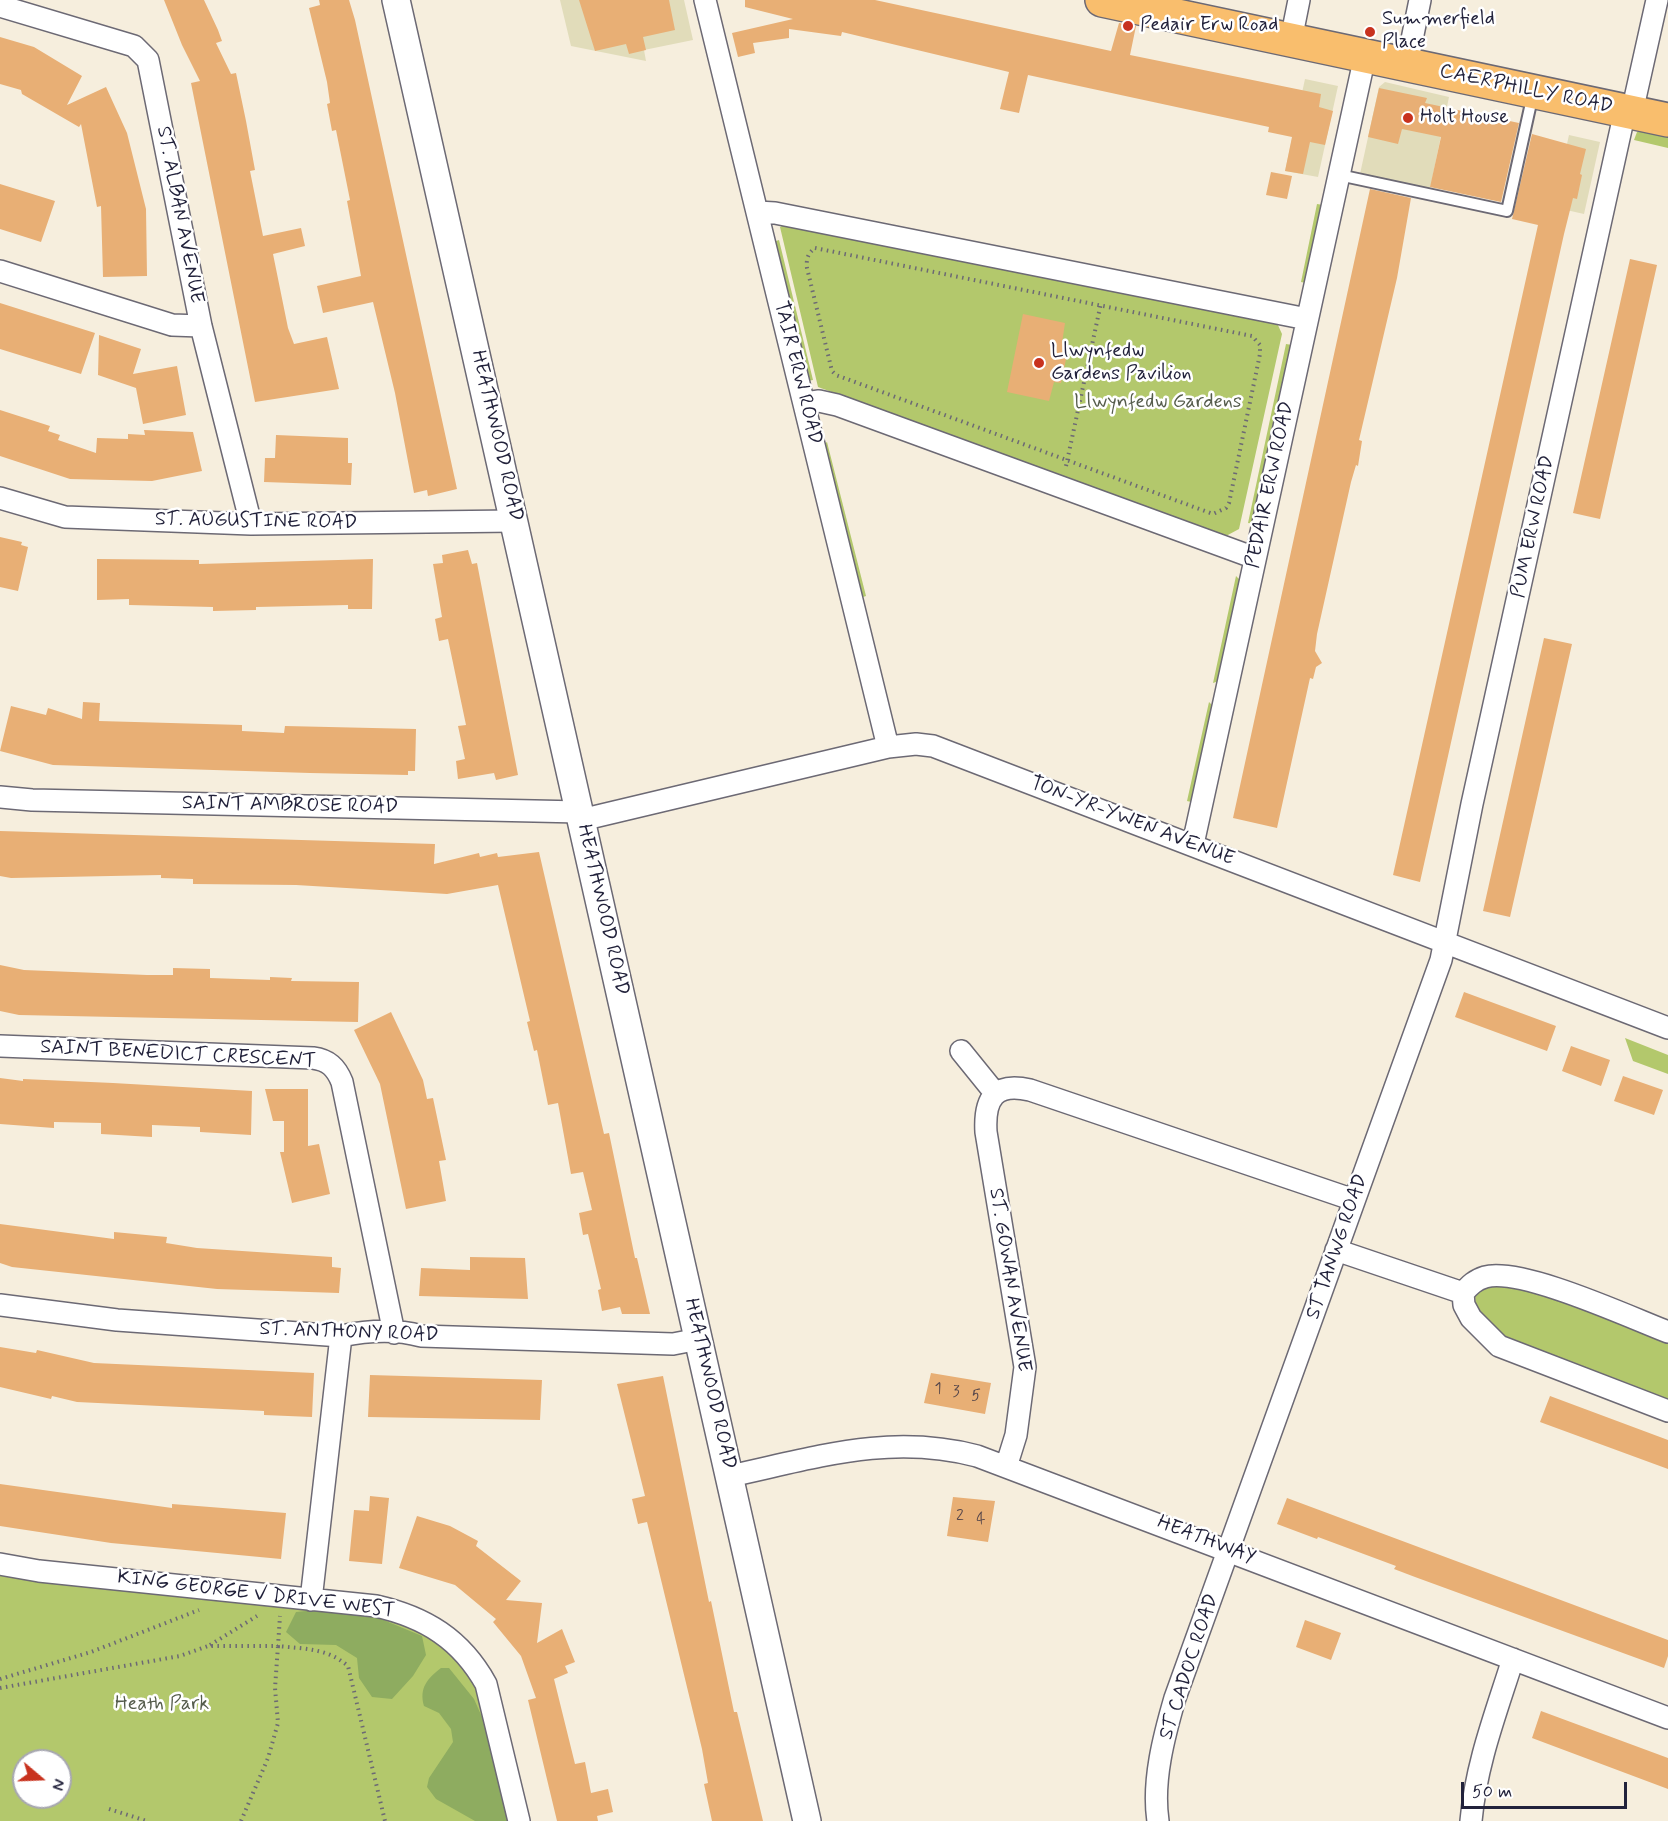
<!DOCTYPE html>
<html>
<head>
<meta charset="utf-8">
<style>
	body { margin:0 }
	#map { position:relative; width:1668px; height:1821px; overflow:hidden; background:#f6eedd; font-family:Mynerve,sans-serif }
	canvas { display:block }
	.north { position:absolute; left:12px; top:1749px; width:60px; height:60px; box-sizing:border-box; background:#fff; border:2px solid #a7a7b1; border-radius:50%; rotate:109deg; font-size:16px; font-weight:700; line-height:24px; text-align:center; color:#22223b }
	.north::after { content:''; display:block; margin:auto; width:21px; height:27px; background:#c8321e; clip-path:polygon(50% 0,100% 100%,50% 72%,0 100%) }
	.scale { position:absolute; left:1461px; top:1782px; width:166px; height:27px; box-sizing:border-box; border:3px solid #22223b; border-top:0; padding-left:8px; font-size:18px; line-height:21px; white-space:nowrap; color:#22223b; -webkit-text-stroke:4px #fff; paint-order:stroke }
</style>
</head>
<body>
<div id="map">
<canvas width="1668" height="1821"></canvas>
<div class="north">N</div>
<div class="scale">50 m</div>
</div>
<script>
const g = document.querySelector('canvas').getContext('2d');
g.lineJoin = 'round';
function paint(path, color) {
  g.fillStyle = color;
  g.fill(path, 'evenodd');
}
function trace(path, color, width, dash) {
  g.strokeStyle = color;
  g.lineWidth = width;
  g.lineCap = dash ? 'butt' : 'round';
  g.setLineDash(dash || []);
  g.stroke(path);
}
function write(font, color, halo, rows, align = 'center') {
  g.font = font + ' Mynerve,sans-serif';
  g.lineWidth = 5;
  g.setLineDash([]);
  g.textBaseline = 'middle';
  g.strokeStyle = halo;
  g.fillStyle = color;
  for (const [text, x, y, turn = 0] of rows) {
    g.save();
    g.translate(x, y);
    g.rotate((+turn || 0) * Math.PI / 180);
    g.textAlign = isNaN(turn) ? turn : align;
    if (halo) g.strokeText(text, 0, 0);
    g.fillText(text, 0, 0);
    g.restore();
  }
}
const built = new Path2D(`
	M 560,0 L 684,0 L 693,40 L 644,50 L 646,61 L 571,46 Z
	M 1305,79 L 1338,86 L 1318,177 L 1285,171 Z
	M 1385,82 L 1449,97 L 1430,189 L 1360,174 L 1379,87 Z
	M 1569,135 L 1600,142 L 1584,214 L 1553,207 Z`);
const green = new Path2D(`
	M 1642,131 L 1668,136 L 1668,148 L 1634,140 L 1637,132 Z
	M 1317,204 L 1323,205 L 1306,283 L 1301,282 Z
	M 786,224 L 1277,323 L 1282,334 L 1239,529 L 1226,536 L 818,387 L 780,227 Z
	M 779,240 L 813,380 L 807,381 L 773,242 Z
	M 1286,344 L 1292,345 L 1254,524 L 1248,523 Z
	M 827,442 L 866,596 L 863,597 L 860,595 L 823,445 Z
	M 1236,576 L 1241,581 L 1219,681 L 1213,683 Z
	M 1209,702 L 1214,707 L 1194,799 L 1191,802 L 1187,801 Z
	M 1625,1038 L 1668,1055 L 1668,1074 L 1633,1061 Z
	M 1506,1282 L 1668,1339 L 1668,1403 L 1505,1342 L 1476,1308 L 1475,1296 L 1483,1287 Z
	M 0,1570 L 366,1611 L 437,1635 L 475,1676 L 513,1821 L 0,1821 ZM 24,1761 L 60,1761 L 60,1797 L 24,1797 Z`);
const forest = new Path2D(`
	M 335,1608 L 374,1616 L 422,1636 L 426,1655 L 413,1676 L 392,1699 L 372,1697 L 359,1678 L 357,1658 L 336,1645 L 300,1644 L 286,1632 L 296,1612 Z
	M 441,1668 L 449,1668 L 474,1699 L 493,1742 L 510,1821 L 475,1821 L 436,1799 L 427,1787 L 429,1778 L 453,1742 L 451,1729 L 439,1713 L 424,1706 C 419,1688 427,1679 441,1668 Z`);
const building = new Path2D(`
	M 164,0 L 204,0 L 218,30 L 222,41 L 216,43 L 231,74 L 236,73 L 246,121 L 255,170 L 250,171 L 263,236 L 301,228 L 305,246 L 273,254 L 288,328 L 294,344 L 327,337 L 339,389 L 255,402 L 191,83 L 200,81 L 182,45 Z
	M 319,0 L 349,0 L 355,20 L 457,489 L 428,496 L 427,490 L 414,493 L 395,393 L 373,302 L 323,313 L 317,286 L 361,276 L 347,201 L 350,200 L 336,130 L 332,131 L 327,104 L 330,103 L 327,82 L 309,8 L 320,5 Z
	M 579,0 L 669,0 L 675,30 L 643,37 L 646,50 L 629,54 L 626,44 L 595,51 Z
	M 745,0 L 875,0 L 1111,51 L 1119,23 L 1136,26 L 1130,55 L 1321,94 L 1319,107 L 1333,111 L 1325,145 L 1310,142 L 1303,174 L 1285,171 L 1292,137 L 1268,132 L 1269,127 L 1028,75 L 1019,113 L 1000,109 L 1009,72 L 842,32 L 841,36 L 789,29 L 789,38 L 753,43 L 755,53 L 738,57 L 732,33 L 793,19 L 745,7 Z
	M 0,37 L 34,47 L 82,76 L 67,105 L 106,87 L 127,133 L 146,209 L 147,276 L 103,277 L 101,206 L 97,207 L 81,124 L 79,127 L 22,94 L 21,90 L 0,84 Z
	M 1379,88 L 1427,98 L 1425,103 L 1519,123 L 1501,202 L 1430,187 L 1441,137 L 1402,129 L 1398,144 L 1368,137 Z
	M 1532,134 L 1586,149 L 1580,174 L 1582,175 L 1577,199 L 1573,198 L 1564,234 L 1420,882 L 1393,875 L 1538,225 L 1512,219 Z
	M 1271,172 L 1292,176 L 1287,199 L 1266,195 Z
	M 0,184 L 55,201 L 41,242 L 0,229 Z
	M 1370,189 L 1411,198 L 1397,278 L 1359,440 L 1362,441 L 1358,466 L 1356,465 L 1351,482 L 1317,634 L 1315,651 L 1322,663 L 1316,667 L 1313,679 L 1310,678 L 1277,828 L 1233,818 Z
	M 1630,259 L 1657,265 L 1600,519 L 1573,513 Z
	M 0,303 L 95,333 L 81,374 L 0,349 Z
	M 1023,314 L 1065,323 L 1062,343 L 1069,345 L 1061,383 L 1054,382 L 1049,401 L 1007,392 Z
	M 99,335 L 141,349 L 133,374 L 177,366 L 186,415 L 143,424 L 136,388 L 98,375 Z
	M 0,410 L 50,426 L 48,431 L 60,435 L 58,440 L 96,453 L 97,438 L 128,439 L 128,434 L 145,435 L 144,430 L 193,432 L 202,471 L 152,481 L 70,479 L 0,456 Z
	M 276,435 L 348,438 L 348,463 L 352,463 L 351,485 L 264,482 L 265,458 L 275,458 Z
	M 0,537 L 22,542 L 21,545 L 28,547 L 18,591 L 0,587 Z
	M 468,550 L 472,564 L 477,563 L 518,775 L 496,780 L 494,773 L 458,779 L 456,761 L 465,759 L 458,726 L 466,725 L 448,639 L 439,641 L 435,619 L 442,617 L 433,564 L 443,563 L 442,555 Z
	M 97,559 L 199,560 L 199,564 L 373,559 L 372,609 L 348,609 L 348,605 L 256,607 L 256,610 L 213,611 L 213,607 L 129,605 L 129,599 L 97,600 Z
	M 1544,638 L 1572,644 L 1510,917 L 1483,911 Z
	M 83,702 L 100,703 L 99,721 L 242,725 L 242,731 L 284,733 L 285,726 L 416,729 L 415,771 L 408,771 L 408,775 L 310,773 L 53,765 L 0,751 L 11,706 L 46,715 L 48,708 L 82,719 Z
	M 0,831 L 435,844 L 434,864 L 479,853 L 480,857 L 497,853 L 498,857 L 539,852 L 604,1134 L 609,1133 L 635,1258 L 637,1258 L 650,1314 L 622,1314 L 620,1307 L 602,1311 L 598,1290 L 601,1289 L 593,1255 L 588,1234 L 583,1235 L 579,1213 L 592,1210 L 583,1172 L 571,1174 L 558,1103 L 548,1105 L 537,1050 L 534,1051 L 527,1022 L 530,1021 L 498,885 L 447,894 L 296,885 L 193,884 L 193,879 L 161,878 L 161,875 L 11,878 L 0,876 Z
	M 0,965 L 24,970 L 147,975 L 173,975 L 173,968 L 210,969 L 210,978 L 270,980 L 270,977 L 292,978 L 291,981 L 359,982 L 358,1022 L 19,1015 L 0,1011 Z
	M 1464,992 L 1556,1026 L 1547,1051 L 1455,1017 Z
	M 391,1012 L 423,1080 L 427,1099 L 433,1098 L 446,1160 L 439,1161 L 446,1201 L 406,1209 L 380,1084 L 354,1030 Z
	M 1571,1046 L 1610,1060 L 1601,1086 L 1562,1071 Z
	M 1623,1076 L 1663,1090 L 1654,1115 L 1614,1101 Z
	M 0,1078 L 23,1081 L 23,1079 L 113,1083 L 252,1091 L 251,1135 L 200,1132 L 200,1127 L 152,1125 L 152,1137 L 101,1134 L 101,1123 L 54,1122 L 54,1128 L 0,1124 Z
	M 265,1089 L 308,1089 L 308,1146 L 319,1144 L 330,1194 L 292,1203 L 280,1152 L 284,1152 L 284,1121 L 273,1121 Z
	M 0,1224 L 114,1239 L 114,1232 L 167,1237 L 166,1243 L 197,1248 L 332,1257 L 332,1267 L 341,1268 L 339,1293 L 217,1289 L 12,1267 L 0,1263 Z
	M 470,1257 L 525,1258 L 528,1299 L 419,1296 L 421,1268 L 470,1270 Z
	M 0,1347 L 36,1353 L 37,1350 L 94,1363 L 314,1373 L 312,1417 L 264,1415 L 264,1411 L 77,1402 L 52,1396 L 51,1399 L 0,1387 Z
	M 931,1373 L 991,1383 L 985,1414 L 924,1403 Z
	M 370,1375 L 542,1380 L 540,1420 L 368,1417 Z
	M 663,1376 L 709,1602 L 711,1601 L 734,1712 L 737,1712 L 763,1821 L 712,1821 L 704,1784 L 708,1783 L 702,1749 L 647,1522 L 638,1524 L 632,1499 L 645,1496 L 617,1384 Z
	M 1550,1396 L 1668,1440 L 1668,1469 L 1540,1422 Z
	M 0,1484 L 172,1508 L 172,1504 L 286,1513 L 281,1559 L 111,1543 L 0,1526 Z
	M 370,1496 L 389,1498 L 382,1564 L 349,1561 L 354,1510 L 369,1511 Z
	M 953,1497 L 995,1501 L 988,1542 L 947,1536 Z
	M 1287,1498 L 1668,1640 L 1668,1656 L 1664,1668 L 1415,1577 L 1394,1569 L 1396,1566 L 1318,1537 L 1317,1539 L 1277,1524 Z
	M 417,1516 L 450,1526 L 478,1541 L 476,1546 L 521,1581 L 506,1600 L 542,1603 L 537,1643 L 562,1629 L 575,1662 L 565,1666 L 568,1673 L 554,1679 L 575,1764 L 585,1762 L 591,1793 L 608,1789 L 613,1812 L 597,1816 L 598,1821 L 557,1821 L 528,1700 L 536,1698 L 521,1656 L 493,1622 L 496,1619 L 455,1585 L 399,1568 Z
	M 1305,1620 L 1341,1633 L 1331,1660 L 1296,1647 Z
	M 1541,1711 L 1668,1758 L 1668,1789 L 1532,1738 Z`);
const path = new Path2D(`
	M 815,248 L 1252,336 L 1260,345 L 1260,354 L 1229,503 L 1226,508 L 1213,514 L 836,375 L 832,371 L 807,268 C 806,259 808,253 815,248 Z
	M 1066,466 L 1101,303
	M 210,1645 L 257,1616
	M 0,1679 L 91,1652 L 199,1610
	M 0,1688 L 180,1656 L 208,1646 L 278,1646 L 280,1616
	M 109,1809 L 147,1821
	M 241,1821 L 268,1758 L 278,1723 L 275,1688 L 278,1646 C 305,1649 327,1648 348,1666 L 385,1821`);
const service = new Path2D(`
	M 1339,175 L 1507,211 L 1533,94`);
const minor = new Path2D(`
	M 705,0 L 888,747
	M 0,6 L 134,46 L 148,60 L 201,326 L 251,524
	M 1291,40 L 1299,0
	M 1407,64 L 1420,0
	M 1632,112 L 1657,0
	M 757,212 L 775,213 L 1307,319
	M 0,271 L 172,325 L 201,326
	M 805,403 L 819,401 L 837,405 L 1255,558
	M 0,498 L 65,517 L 251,524 L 515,521
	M 0,797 L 32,800 L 580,812
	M 581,820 L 888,747 L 916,744 L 933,746 L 1668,1028
	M 1193,844 L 1365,56
	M 0,1046 L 313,1058 C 328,1060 336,1067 342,1082 L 394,1333
	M 961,1051 L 995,1093
	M 1336,1250 L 1463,1293 C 1470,1285 1475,1280 1485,1277 C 1521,1267 1629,1317 1668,1332
	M 1463,1293 L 1464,1305 L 1471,1318 L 1499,1346 L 1668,1411
	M 0,1305 L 117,1320 L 341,1336 C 366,1331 396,1329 421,1336 L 673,1344 L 699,1339
	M 1006,1467 L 1016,1435 L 1025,1367 L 986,1132 C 984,1098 995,1082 1030,1090 L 1354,1200
	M 730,1476 C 815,1458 889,1433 977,1456 L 1668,1718
	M 0,1564 L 39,1571 L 376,1606 C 425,1617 461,1639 486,1684 L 519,1821
	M 311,1600 L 341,1336
	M 1158,1821 C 1152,1781 1164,1736 1175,1698 L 1441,960 L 1472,804 L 1625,111
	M 1471,1821 C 1476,1764 1496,1713 1513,1659`);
const tertiary = new Path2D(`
	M 396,0 L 807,1821`);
const primary = new Path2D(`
	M 1102,0 L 1668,120`);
const markers = [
	[1128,26,6,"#c8321e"],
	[1370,32,6,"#c8321e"],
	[1408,118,6,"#c8321e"],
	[1039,363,6,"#c8321e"]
];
const numberNames = [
	["1",938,1390],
	["3",956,1393],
	["5",976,1397],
	["2",960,1517],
	["4",981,1520]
];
const poiNames = [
	["Summerfield",1382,20],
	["Place",1382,43],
	["Pedair Erw Road",1140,26],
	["Holt House",1420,118],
	["Llwynfedw",1051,352],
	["Gardens Pavilion",1051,375]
];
const streetNames = [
	["CAERPHILLY ROAD",1526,90,12],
	["ST. ALBAN AVENUE",179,215,79],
	["TAIR ERW ROAD",797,373,76],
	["HEATHWOOD ROAD",496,436,77],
	["PEDAIR ERW ROAD",1271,485,-78],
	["ST. AUGUSTINE ROAD",256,522,1],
	["PUM ERW ROAD",1534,527,-78],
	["SAINT AMBROSE ROAD",290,806,1],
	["TON-YR-YWEN AVENUE",1132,822,21],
	["HEATHWOOD ROAD",602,910,77],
	["SAINT BENEDICT CRESCENT",178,1055,3],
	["ST TANWG ROAD",1338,1247,-71],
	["ST. GOWAN AVENUE",1009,1280,81],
	["ST. ANTHONY ROAD",349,1333,2],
	["HEATHWOOD ROAD",709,1384,77],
	["HEATHWAY",1206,1541,21],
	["KING GEORGE V DRIVE WEST",256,1595,7],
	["ST CADOC ROAD",1190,1667,-72]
];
const parkNames = [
	["Llwynfedw Gardens",1158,403],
	["Heath Park",162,1705]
];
paint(built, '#e1dcba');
paint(green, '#b3c86c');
paint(forest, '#8eac60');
paint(building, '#e8af75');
trace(service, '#6c6974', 14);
trace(minor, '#6c6974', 24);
trace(tertiary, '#6c6974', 30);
trace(primary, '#6c6974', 36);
trace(path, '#6c6974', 4, [1.5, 4.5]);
trace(service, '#fff', 10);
trace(minor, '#fff', 21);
trace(tertiary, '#fff', 27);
trace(primary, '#f9be6d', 33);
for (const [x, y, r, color] of markers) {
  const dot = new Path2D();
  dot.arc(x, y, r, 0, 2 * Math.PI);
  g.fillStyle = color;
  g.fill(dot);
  trace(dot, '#fff', 2);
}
write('16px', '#54454a', null, numberNames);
write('20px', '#22223b', '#fff', poiNames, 'left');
write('20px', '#22223b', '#fff', streetNames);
write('20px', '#555c4c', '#fff', parkNames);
</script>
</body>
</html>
